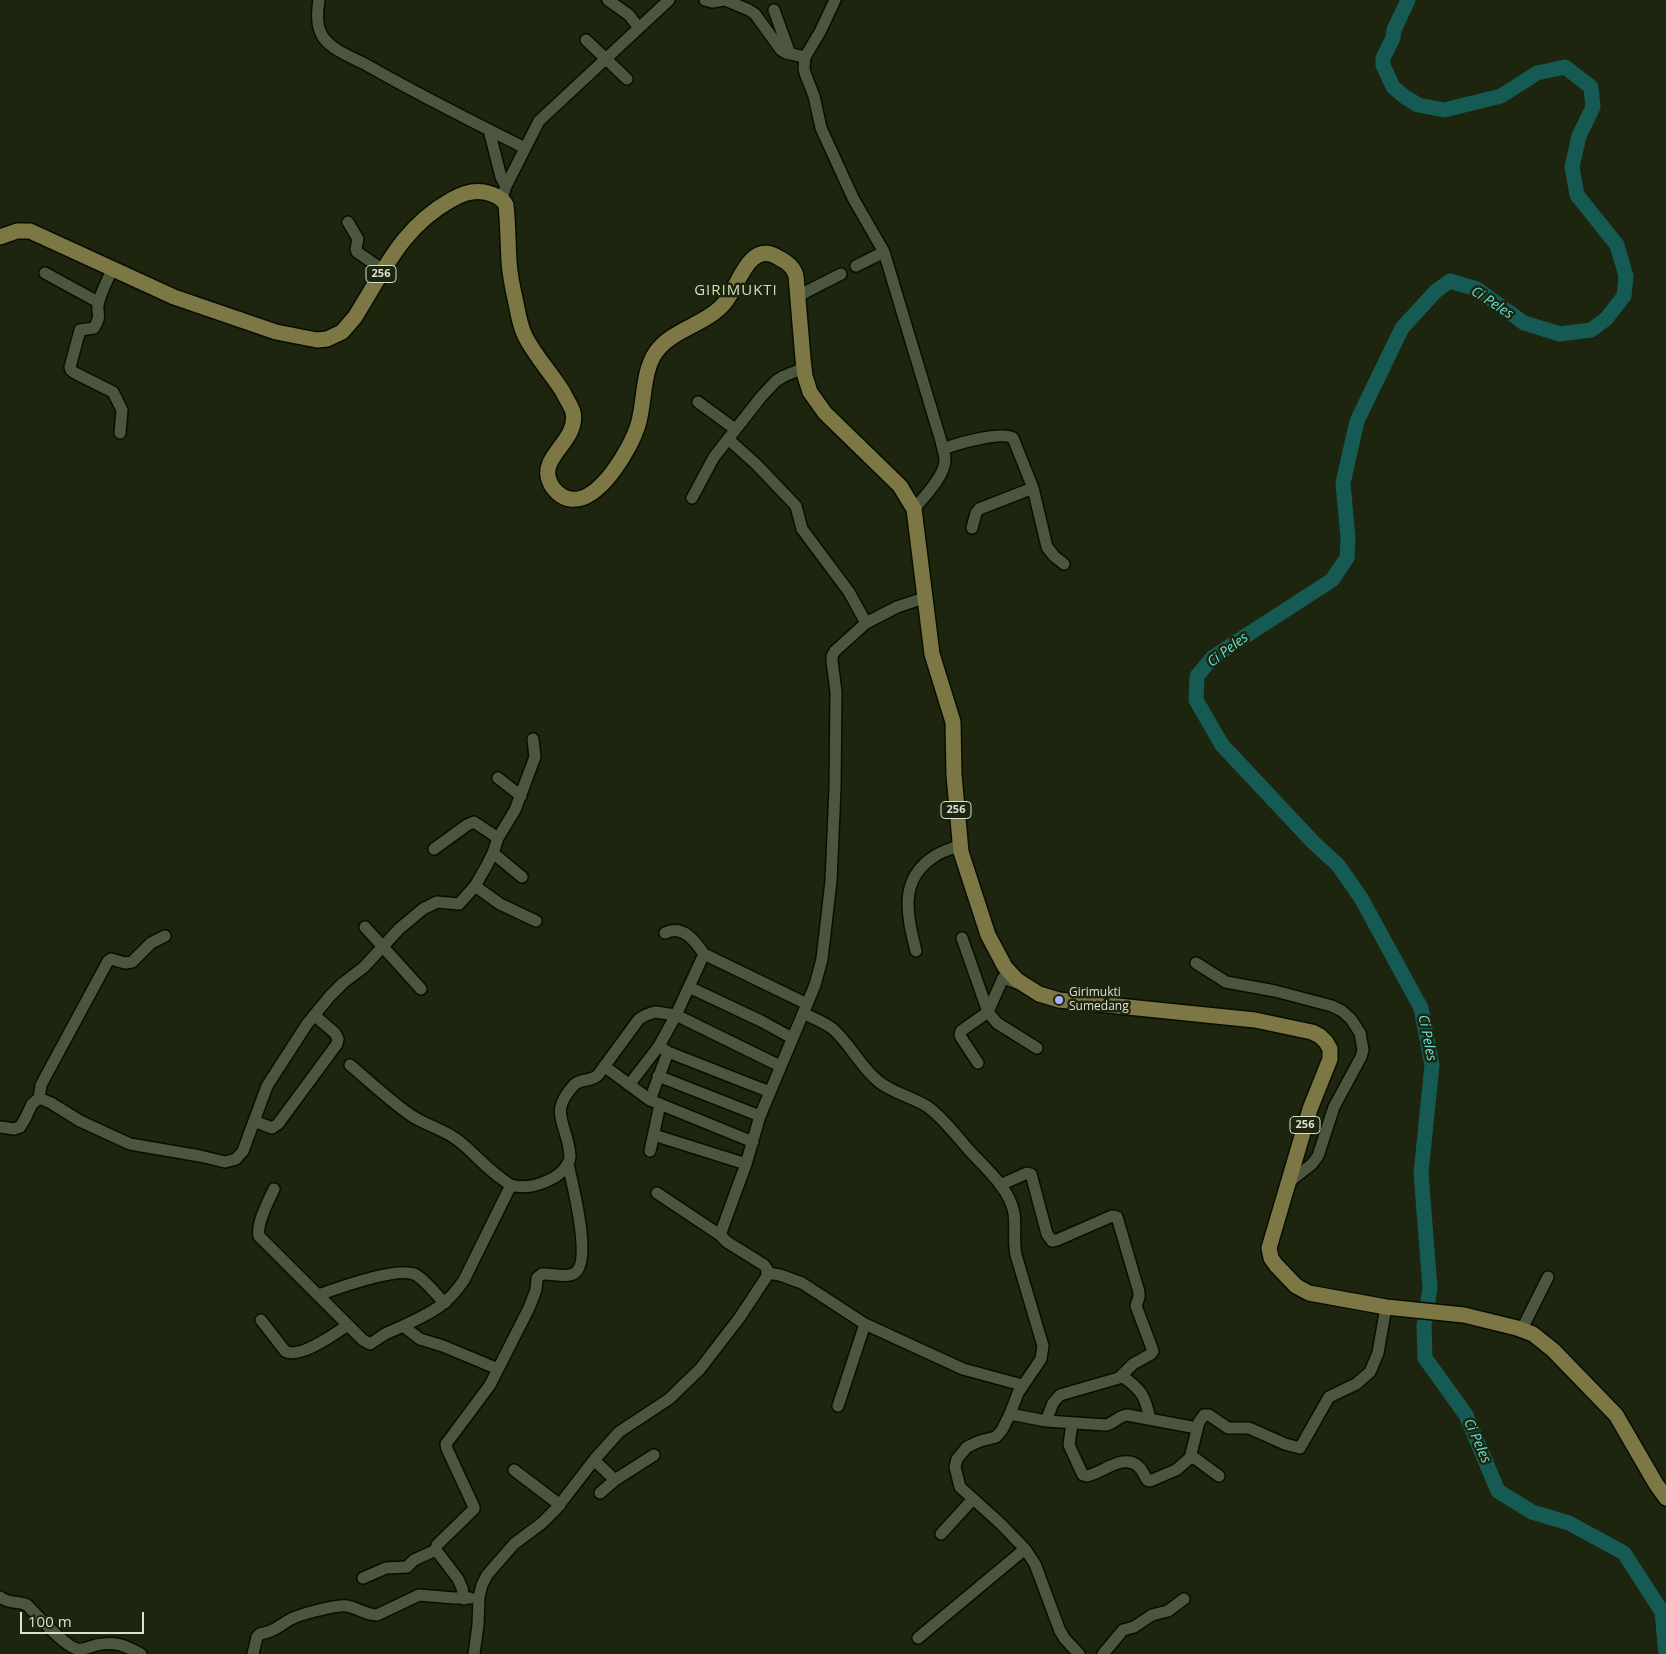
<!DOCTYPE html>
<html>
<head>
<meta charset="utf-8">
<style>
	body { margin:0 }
	#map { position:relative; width:1666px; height:1654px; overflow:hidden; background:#1d250f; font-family:"Open Sans",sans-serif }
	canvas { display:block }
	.scale { position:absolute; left:20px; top:1612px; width:124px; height:22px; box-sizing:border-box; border:2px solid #dae0d2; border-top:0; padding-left:6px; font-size:15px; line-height:18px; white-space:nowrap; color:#dae0d2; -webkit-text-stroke:4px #1d250f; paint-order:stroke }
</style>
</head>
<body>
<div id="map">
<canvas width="1666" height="1654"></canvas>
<div class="scale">100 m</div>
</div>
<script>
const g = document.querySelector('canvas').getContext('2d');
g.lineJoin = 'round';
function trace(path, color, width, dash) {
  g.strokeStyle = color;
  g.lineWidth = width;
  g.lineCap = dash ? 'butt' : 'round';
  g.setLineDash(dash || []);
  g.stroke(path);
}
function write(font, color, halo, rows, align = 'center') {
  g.font = font + ' "Open Sans",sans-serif';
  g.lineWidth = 5;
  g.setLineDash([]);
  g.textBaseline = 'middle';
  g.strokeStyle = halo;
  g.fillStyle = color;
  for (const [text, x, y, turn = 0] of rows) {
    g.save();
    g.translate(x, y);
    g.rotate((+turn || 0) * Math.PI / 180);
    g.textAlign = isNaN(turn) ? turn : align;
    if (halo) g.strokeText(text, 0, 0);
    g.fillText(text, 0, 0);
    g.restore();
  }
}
const river = new Path2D(`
	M 1408,0 L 1394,30 L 1393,38 L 1383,58 L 1383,65 L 1393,87 L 1405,97 L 1418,105 L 1444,110 L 1501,96 L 1537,73 L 1565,67 L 1591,87 L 1593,107 L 1579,136 L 1572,167 L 1577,195 L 1617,245 L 1626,276 L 1624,296 L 1606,319 L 1591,330 L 1560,334 L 1524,323 L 1477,289 L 1450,281 L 1436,291 L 1402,328 L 1357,421 L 1343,483 L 1348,538 L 1347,558 L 1332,580 L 1213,657 L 1197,676 L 1196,700 L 1222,745 L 1313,842 L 1338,865 L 1361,898 L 1421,1008 L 1432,1065 L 1421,1173 L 1430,1288 L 1424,1326 L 1425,1358 L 1466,1415 L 1498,1491 L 1532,1512 L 1569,1523 L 1624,1553 L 1662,1612 L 1666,1654`);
const minor = new Path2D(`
	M 319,0 C 317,12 316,27 323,37 C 332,50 351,57 365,64 C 417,94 471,121 525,148
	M 608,0 L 629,15 L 639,28
	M 705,0 L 712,2 L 724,0
	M 725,0 L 749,10 L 755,14 L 781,50 L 786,53 L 805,57
	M 835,0 L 820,32 L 805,57 L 804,68 L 805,73 L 814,96 L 821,128 L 853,198 L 884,252 L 941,441 C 942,447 945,454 945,460 C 945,476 923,498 914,509
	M 774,10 L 790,54
	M 586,40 L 627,79
	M 489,130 L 501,177 L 506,186
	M 502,199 L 506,186 L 539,121 L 669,0
	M 348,222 L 358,239 L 356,249 L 357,252 L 383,270
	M 856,266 L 884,252
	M 113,268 C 108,279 102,290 99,301 C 95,312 103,314 94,328 L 80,330 L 70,367 L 71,370 L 75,373 L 113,392 L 122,410 L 120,433
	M 45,273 L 98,302
	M 798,296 L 841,274
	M 698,402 L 735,429
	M 728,439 L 756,464 L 796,506 L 802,529 L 849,592 L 866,623
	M 943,449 C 956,444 1000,431 1013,438 L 1033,488 L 1047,547 L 1054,556 L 1064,564
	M 692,498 L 714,457 L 761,397 L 776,381 L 784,376 L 804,368
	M 972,528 L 976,513 L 979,509 L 1033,488
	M 498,778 L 521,796
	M 434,849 L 467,825 L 474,822 L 498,838
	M 493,853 L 522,877
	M 475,886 L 500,904 L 536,921
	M 365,927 L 421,989
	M 665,933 C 683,924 695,941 704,954 L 807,1004
	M 962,938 L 988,1012 L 997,1023 L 1037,1048
	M 916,951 C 907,915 898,879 935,856 C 942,851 952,849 960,845
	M 704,954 L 676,1015 L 659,1046 L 668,1052 L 770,1092
	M 1196,963 L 1226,982 L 1275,991 L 1332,1006 L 1342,1011 L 1351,1019 L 1360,1033 L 1363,1050 L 1361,1057 L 1334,1107 L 1318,1156 L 1312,1164 L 1288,1183
	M 689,987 L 761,1021 L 792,1038
	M 803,1013 C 813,1018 824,1022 833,1029 C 850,1044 860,1066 878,1081 C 892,1093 913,1097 928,1107 C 943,1118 955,1134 968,1149 C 984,1167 1009,1187 1014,1213 C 1016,1227 1013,1241 1016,1255 L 1043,1346 L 1041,1359 L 1018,1393 L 1010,1414 L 1002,1430 L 996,1437 L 980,1441 L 967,1447 L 957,1459 L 955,1467 L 960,1487 L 1001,1524 L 1025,1549 L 1035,1564 L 1060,1631 L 1065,1639 L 1079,1654
	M 978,1063 L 962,1039 L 960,1035 L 961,1031 L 988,1012 L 1003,978 L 1017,983
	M 350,1065 C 369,1081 388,1099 409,1114 C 424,1125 444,1129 459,1141 C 474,1153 486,1168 502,1179 C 505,1181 508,1184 511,1185 C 529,1191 560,1180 568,1163 C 571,1159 570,1154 569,1148 C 564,1120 550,1111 574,1085 C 581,1078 591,1082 598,1075 L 639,1019 L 646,1015 L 655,1012 L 676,1015 L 780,1066
	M 604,1066 L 650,1100 L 753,1142
	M 658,1076 L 760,1116
	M 629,1085 L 659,1046
	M 39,1098 L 41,1085 L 108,961 L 111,959 L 125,963 L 132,962 L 151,943 L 165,936
	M 650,1100 L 668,1052
	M 254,1121 L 272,1128 L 278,1124 L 337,1044 L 338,1039 L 335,1033 L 314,1015
	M 0,1127 L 14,1129 L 20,1127 L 25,1119 L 32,1104 L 39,1098 L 51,1103 L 80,1121 L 130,1144 L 200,1156 L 225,1162 L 236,1159 L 243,1151 L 267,1086 L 307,1024 L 330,996 L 343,983 L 364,967 L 399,929 L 423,909 L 437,902 L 459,904 L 475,886 L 487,865 L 493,853 L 498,838 L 515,810 L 535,757 L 533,739
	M 654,1135 L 746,1164
	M 650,1151 L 660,1104
	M 1000,1185 L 1027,1173 L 1031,1174 L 1047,1234 L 1052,1241 L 1057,1240 L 1112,1216 L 1117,1217 L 1139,1292 L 1139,1297 L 1136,1306 L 1153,1351 L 1151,1354 L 1133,1364 L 1119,1378 L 1060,1395 L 1053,1403 L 1046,1421
	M 274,1189 C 269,1200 256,1224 259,1236 L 363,1340 L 370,1344 L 385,1334 L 403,1326 L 420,1339 L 443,1346 L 498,1369
	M 657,1193 L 720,1235
	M 768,1273 L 780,1275 L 802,1283 L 865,1324 L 963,1369 L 1022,1385
	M 318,1295 C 339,1288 395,1267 414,1274 C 423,1277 437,1296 445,1303
	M 261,1320 L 285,1351 C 299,1360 336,1333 348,1325
	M 403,1326 C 430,1313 447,1306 464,1280 L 511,1185
	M 1522,1329 L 1548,1277
	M 1122,1376 C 1142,1390 1145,1396 1150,1419
	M 838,1406 L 865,1324
	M 1010,1414 L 1046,1421 L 1106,1425 C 1114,1423 1119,1416 1127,1415 L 1197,1428
	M 1072,1423 L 1069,1445 L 1081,1471 L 1083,1475 L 1087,1476 C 1102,1473 1124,1453 1138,1466 C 1142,1469 1144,1475 1147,1480 L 1150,1481 L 1176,1470 L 1190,1458 L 1196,1459 L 1219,1476
	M 1190,1458 L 1199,1422 L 1204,1415 L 1209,1415 L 1228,1428 L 1249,1428 L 1285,1444 L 1300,1448 L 1329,1397 L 1356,1384 L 1370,1372 L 1378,1353 L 1386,1307
	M 594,1460 L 615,1480
	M 514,1470 L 560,1505
	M 600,1493 L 615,1480 L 654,1455
	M 941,1534 L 972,1500
	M 363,1578 L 386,1568 L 407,1567 L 414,1560 L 436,1550
	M 0,1597 C 10,1605 17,1600 27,1605 C 38,1616 64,1646 77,1649 C 83,1650 90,1647 96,1645 C 115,1641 124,1645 141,1654
	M 464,1599 L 462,1588 L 458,1579 L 436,1550 L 437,1545 L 474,1509 L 474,1507 L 447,1449 L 446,1444 L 490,1385 L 529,1308 L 536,1290 L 537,1278 L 542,1274 C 551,1273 565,1278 573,1274 C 594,1265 572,1183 568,1164
	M 918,1638 L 1025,1549
	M 253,1654 L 257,1637 L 260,1634 C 276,1631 278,1626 291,1619 C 301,1614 329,1607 340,1606 C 354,1604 363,1615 377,1615 L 419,1595 L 454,1598 L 470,1598
	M 474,1654 L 478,1625 L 479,1597 L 482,1585 L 487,1575 L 514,1544 L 542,1523 L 557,1508 L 594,1460 L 619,1432 L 669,1399 L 700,1369 L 740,1317 L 767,1276 L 767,1269 L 764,1265 L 727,1242 L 720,1235 L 746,1164 L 760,1116 L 815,985 L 822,959 L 831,881 L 835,788 L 836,692 L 832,661 L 832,656 L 835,651 L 866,623 L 897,607 L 924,598
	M 1103,1654 L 1123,1630 L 1134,1627 L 1152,1615 L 1168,1611 L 1184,1599`);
const major = new Path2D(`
	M 0,237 L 17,231 L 30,231 L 174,297 L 276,332 L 317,340 L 327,339 L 342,332 L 355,317 C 384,271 401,228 451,200 C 461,194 472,190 484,192 C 493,194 502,197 506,205 C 508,224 508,243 509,262 C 510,276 513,290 516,303 C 518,314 520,326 525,336 C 535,356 551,373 563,392 C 566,399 571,405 573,412 C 579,440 540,456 549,480 C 552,489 561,498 570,499 C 599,504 631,448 638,425 C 645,402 642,372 656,352 C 673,328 708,325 726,301 C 739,285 749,239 779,258 C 787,262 794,267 796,276 L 803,359 L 805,376 L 810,392 L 825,413 L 900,486 L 914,509 L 932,654 L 953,722 L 954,775 L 961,852 L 988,935 L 1005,967 L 1017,980 L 1039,994 L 1059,1000 L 1255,1020 L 1312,1032 L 1320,1036 L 1326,1042 L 1330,1049 L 1330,1059 L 1310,1109 L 1269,1248 L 1271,1258 L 1276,1265 L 1296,1286 L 1309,1293 L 1386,1307 L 1464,1315 L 1517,1328 L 1533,1334 L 1553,1350 L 1616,1415 L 1656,1484 L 1666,1498`);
const markers = [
	[1059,1000,5,"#a2b2fd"]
];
const shields = [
	[381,274,30],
	[956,810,30],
	[1305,1125,30]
];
const shieldNames = [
	["256",381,274],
	["256",956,810],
	["256",1305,1125]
];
const poiNames = [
	["Girimukti",1069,993],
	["Sumedang",1069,1007]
];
const waterNames = [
	["Ci Peles",1492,303,33],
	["Ci Peles",1228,650,-37],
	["Ci Peles",1427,1038,79],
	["Ci Peles",1477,1441,66]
];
const quarterNames = [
	["GIRIMUKTI",736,291]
];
trace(river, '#155b54', 15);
trace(minor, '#070e00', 14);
trace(major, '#070e00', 18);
trace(minor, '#4c563e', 11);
trace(major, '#7d7745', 15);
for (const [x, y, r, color] of markers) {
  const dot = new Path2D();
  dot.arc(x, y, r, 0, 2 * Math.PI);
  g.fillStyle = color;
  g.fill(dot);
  trace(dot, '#1d250f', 2);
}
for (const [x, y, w] of shields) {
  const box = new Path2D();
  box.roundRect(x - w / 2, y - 8.5, w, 17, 4);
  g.fillStyle = '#1d250f';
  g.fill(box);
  trace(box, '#dae0d2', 1);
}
write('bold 11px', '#dae0d2', null, shieldNames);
write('12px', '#dae0d2', '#1d250f', poiNames, 'left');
write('italic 14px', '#64e3d5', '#1d250f', waterNames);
g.letterSpacing = '1px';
write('15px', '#d3dfc3', '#1d250f', quarterNames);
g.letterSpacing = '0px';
</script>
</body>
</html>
